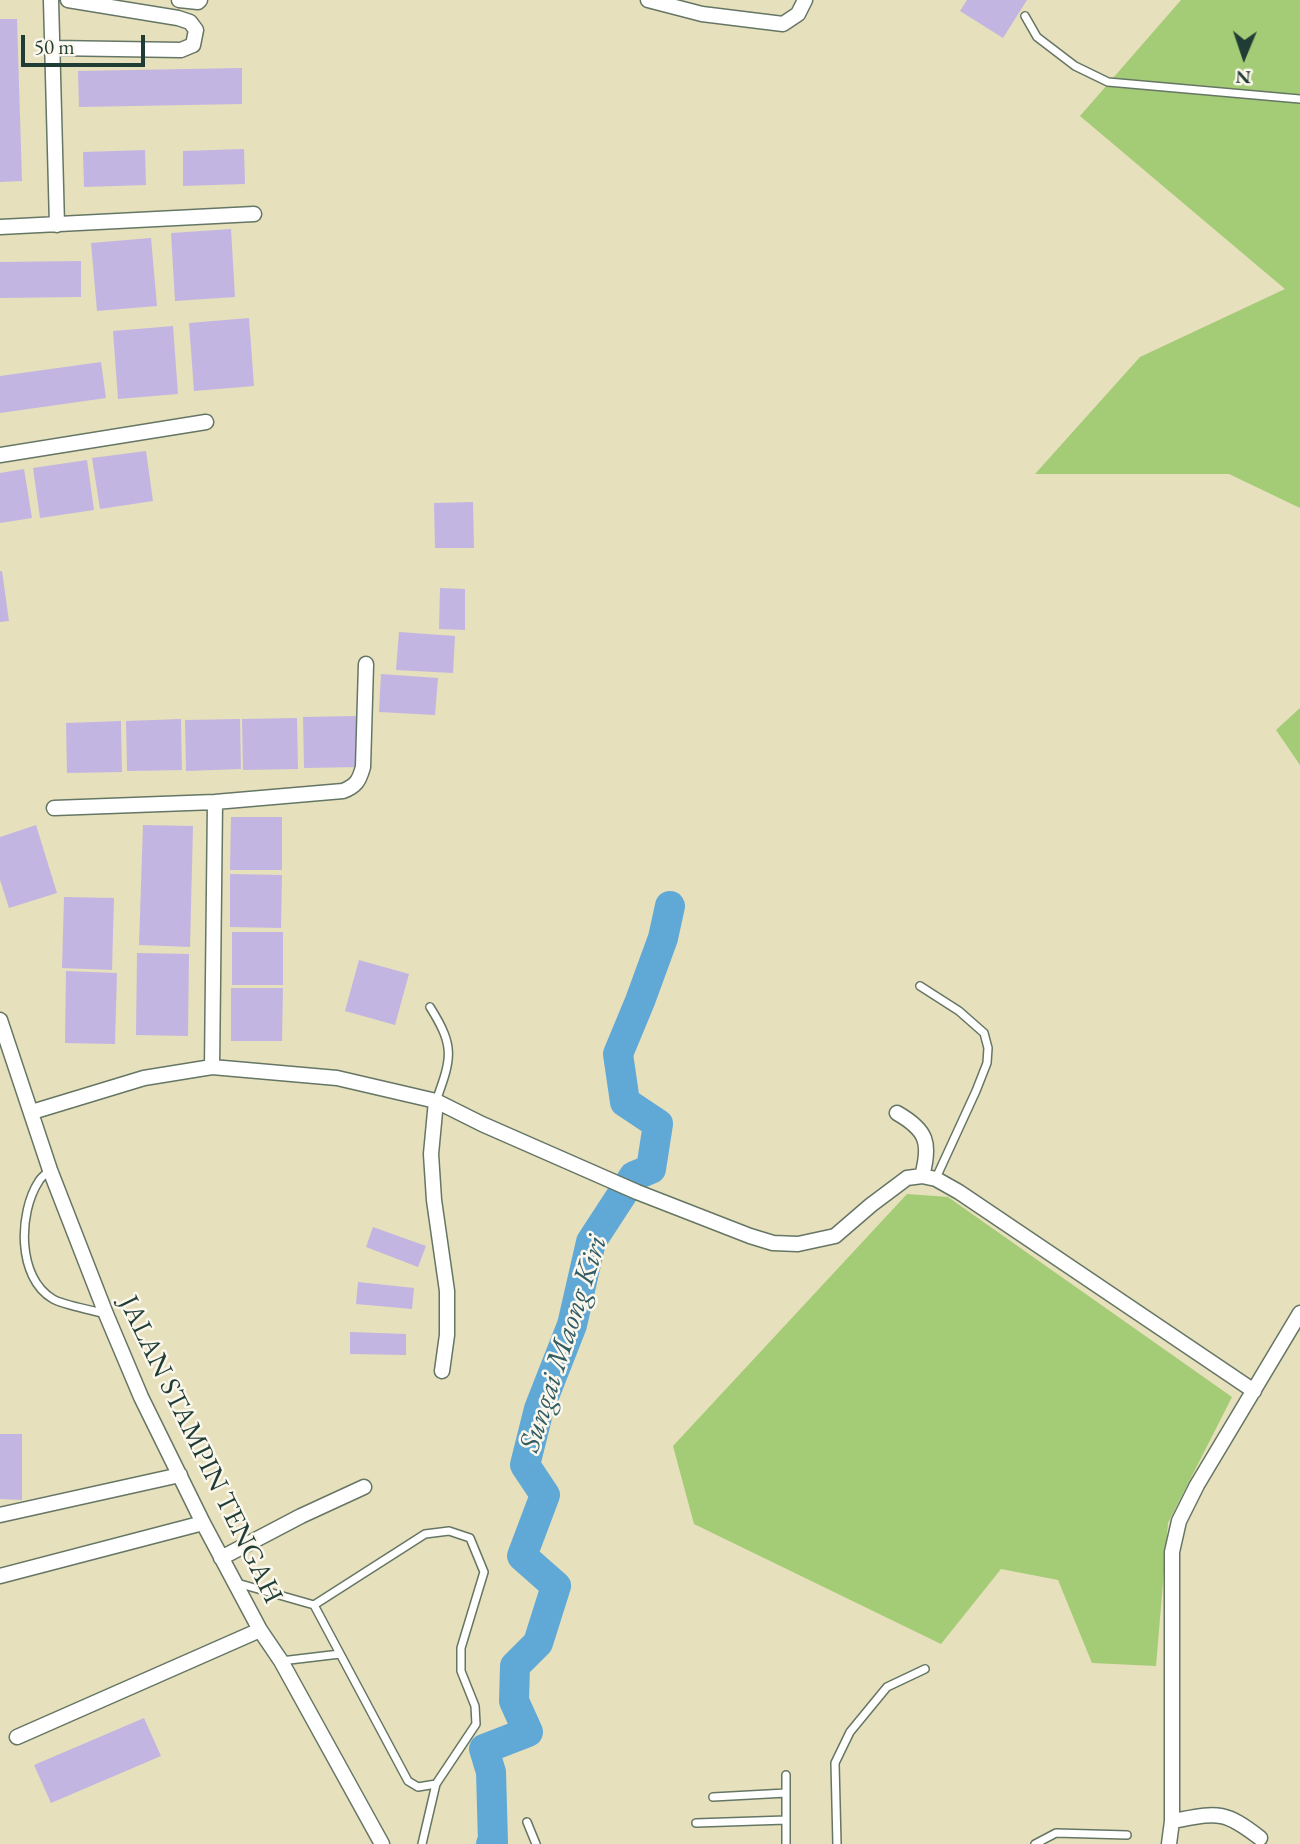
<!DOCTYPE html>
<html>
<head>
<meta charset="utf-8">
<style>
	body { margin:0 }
	#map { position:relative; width:1300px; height:1844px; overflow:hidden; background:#e6e0bc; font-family:"EB Garamond",serif }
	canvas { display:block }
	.north { position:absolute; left:1209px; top:21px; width:70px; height:70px; -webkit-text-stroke:5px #fbf7ec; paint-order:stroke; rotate:182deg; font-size:19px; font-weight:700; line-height:28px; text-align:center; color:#1f3d34 }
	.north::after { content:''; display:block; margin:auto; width:24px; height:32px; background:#1f3d34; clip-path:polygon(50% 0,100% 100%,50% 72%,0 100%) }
	.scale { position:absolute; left:21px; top:35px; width:124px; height:32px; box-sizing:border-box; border:4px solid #1f3d34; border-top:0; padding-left:9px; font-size:21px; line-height:24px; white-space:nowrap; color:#1f3d34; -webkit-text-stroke:5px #fbf7ec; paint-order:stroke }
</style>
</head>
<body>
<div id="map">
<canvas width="1300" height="1844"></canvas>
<div class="north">N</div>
<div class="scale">50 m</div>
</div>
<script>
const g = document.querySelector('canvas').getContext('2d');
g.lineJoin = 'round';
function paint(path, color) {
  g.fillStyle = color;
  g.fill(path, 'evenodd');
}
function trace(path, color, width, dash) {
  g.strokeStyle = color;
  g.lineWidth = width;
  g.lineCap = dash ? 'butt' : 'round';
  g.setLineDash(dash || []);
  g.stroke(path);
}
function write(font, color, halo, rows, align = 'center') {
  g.font = font + ' "EB Garamond",serif';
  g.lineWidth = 5;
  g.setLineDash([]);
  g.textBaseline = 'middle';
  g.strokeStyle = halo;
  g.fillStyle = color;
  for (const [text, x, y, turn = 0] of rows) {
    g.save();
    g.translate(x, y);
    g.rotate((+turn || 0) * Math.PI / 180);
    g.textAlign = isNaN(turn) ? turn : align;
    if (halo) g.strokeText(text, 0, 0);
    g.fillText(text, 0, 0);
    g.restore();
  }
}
const green = new Path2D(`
	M 1181,0 L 1300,0 L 1300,508 L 1229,474 L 1035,474 L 1140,357 L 1285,289 L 1080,116 Z
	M 1300,708 L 1300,765 L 1276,730 Z
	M 907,1194 L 948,1197 L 1232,1397 L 1168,1523 L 1156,1666 L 1092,1663 L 1058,1580 L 1001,1569 L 941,1644 L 694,1524 L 673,1446 Z`);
const river = new Path2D(`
	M 491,1844 L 493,1842 L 491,1772 L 484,1749 L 528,1732 L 514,1701 L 515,1666 L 538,1643 L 556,1586 L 522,1556 L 545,1495 L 525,1465 L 539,1409 L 572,1325 L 591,1242 L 634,1176 L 651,1169 L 658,1124 L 625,1102 L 618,1054 L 640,1001 L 663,938 L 670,906`);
const building = new Path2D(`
	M 967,0 L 1027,0 L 1003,38 L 960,11 Z
	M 0,19 L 17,19 L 22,181 L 0,182 Z
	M 242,68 L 242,104 L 79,107 L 78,71 Z
	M 244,149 L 245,184 L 183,186 L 183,151 Z
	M 145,150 L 146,185 L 84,187 L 83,152 Z
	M 231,229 L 235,297 L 175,301 L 171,233 Z
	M 151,238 L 157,306 L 97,311 L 91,243 Z
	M 81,261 L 81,297 L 0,298 L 0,262 Z
	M 249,318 L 254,386 L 194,391 L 189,323 Z
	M 173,326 L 178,394 L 118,399 L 113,331 Z
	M 101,362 L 106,398 L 0,413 L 0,376 Z
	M 146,451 L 153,501 L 100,509 L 92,458 Z
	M 87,460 L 94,510 L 40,518 L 33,468 Z
	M 24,469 L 32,518 L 0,523 L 0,473 Z
	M 473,502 L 474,548 L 435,548 L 434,503 Z
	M 0,571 L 2,571 L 9,621 L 0,622 Z
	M 440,588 L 465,589 L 465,630 L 439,629 Z
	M 399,632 L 455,636 L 453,673 L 396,670 Z
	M 381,674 L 438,678 L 435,715 L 379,712 Z
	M 357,716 L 359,767 L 304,768 L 303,717 Z
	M 297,718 L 298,769 L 243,770 L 242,719 Z
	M 181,719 L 182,770 L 127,771 L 126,721 Z
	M 240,719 L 241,769 L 186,771 L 185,720 Z
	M 121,721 L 122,772 L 67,773 L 66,723 Z
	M 231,817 L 282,817 L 282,870 L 230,870 Z
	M 36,825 L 57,893 L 9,908 L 0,880 L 0,837 Z
	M 143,825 L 193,826 L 190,947 L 139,945 Z
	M 230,874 L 282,875 L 281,928 L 230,927 Z
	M 64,897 L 114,898 L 112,970 L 62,968 Z
	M 232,932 L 283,932 L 283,985 L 232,985 Z
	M 137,953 L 189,954 L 188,1036 L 136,1035 Z
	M 359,960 L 409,974 L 395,1025 L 345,1011 Z
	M 66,971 L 117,973 L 115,1044 L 65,1043 Z
	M 231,988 L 283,988 L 282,1041 L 231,1041 Z
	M 373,1227 L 426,1246 L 418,1267 L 366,1247 Z
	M 358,1282 L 414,1288 L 412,1309 L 356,1304 Z
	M 350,1332 L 406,1334 L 406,1355 L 350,1354 Z
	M 0,1434 L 22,1434 L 22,1500 L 0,1499 Z
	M 144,1718 L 161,1756 L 51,1803 L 34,1765 Z`);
const service = new Path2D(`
	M 1025,16 L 1037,37 L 1075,66 L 1108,82 L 1300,99
	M 920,986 L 959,1011 L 984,1033 L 988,1048 L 987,1063 L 976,1091 L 936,1178
	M 430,1007 C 455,1047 452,1057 436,1101
	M 50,1170 C 47,1173 41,1177 39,1181 C 18,1213 17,1278 53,1299 C 63,1305 93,1310 105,1314
	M 237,1583 L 314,1605
	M 281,1661 L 340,1654
	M 713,1797 L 786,1793
	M 527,1822 L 536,1844
	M 696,1823 L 786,1820
	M 422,1844 L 436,1784 L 476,1724 L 475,1706 L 461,1671 L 461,1648 L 484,1572 L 470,1538 L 449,1531 L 425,1534 L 314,1605 L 408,1781 L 418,1787 L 436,1784
	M 786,1844 L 786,1775
	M 837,1844 L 835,1763 L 850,1732 L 887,1687 L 925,1669
	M 1035,1844 L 1056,1833 L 1127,1835`);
const minor = new Path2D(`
	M 51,0 L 57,225
	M 179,0 L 198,2 L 200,0
	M 648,0 L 702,14 L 783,24 L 798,14 L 805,0
	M 53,48 L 181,50 L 193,45 L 196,30 L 190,22 L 178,18 L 68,0
	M 0,227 L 254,214
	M 0,455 L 206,422
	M 54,808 L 215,802 L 343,791 C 356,786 359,781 363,767 L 366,664
	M 0,1020 L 50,1170 L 106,1314 L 141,1397 L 203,1523 L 260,1630 L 281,1661 L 382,1844
	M 212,1067 L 215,802
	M 436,1101 L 431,1154 L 434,1200 L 447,1291 L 447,1335 L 442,1371
	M 32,1112 L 144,1078 L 212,1067 L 337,1078 L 436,1101 L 482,1124 L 637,1192 L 750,1236 L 773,1243 L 798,1244 L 835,1236 L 871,1205 L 907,1178 L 922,1176 L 936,1179 L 959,1192 L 1254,1391
	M 897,1113 C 927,1130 931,1143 922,1176
	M 0,1515 L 180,1475
	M 221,1558 L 301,1516 L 364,1487
	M 0,1576 L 203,1523
	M 17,1737 L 260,1630
	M 1172,1821 C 1217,1813 1223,1809 1260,1838
	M 1169,1844 L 1172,1821 L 1172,1552 L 1179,1521 L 1197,1485 L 1300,1313`);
const streetNames = [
	["JALAN STAMPIN TENGAH",200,1450,64]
];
const waterNames = [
	["Sungai Maong Kiri",564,1344,-72]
];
paint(green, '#a4cb76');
trace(river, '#60a9d7', 30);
paint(building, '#c2b5e2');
trace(service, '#657664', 10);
trace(minor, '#657664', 17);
trace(service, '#fff', 7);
trace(minor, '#fff', 14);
write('28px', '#1f3d34', '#fbf7ec', streetNames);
write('italic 30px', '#325d65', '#fbf7ec', waterNames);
</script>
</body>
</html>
